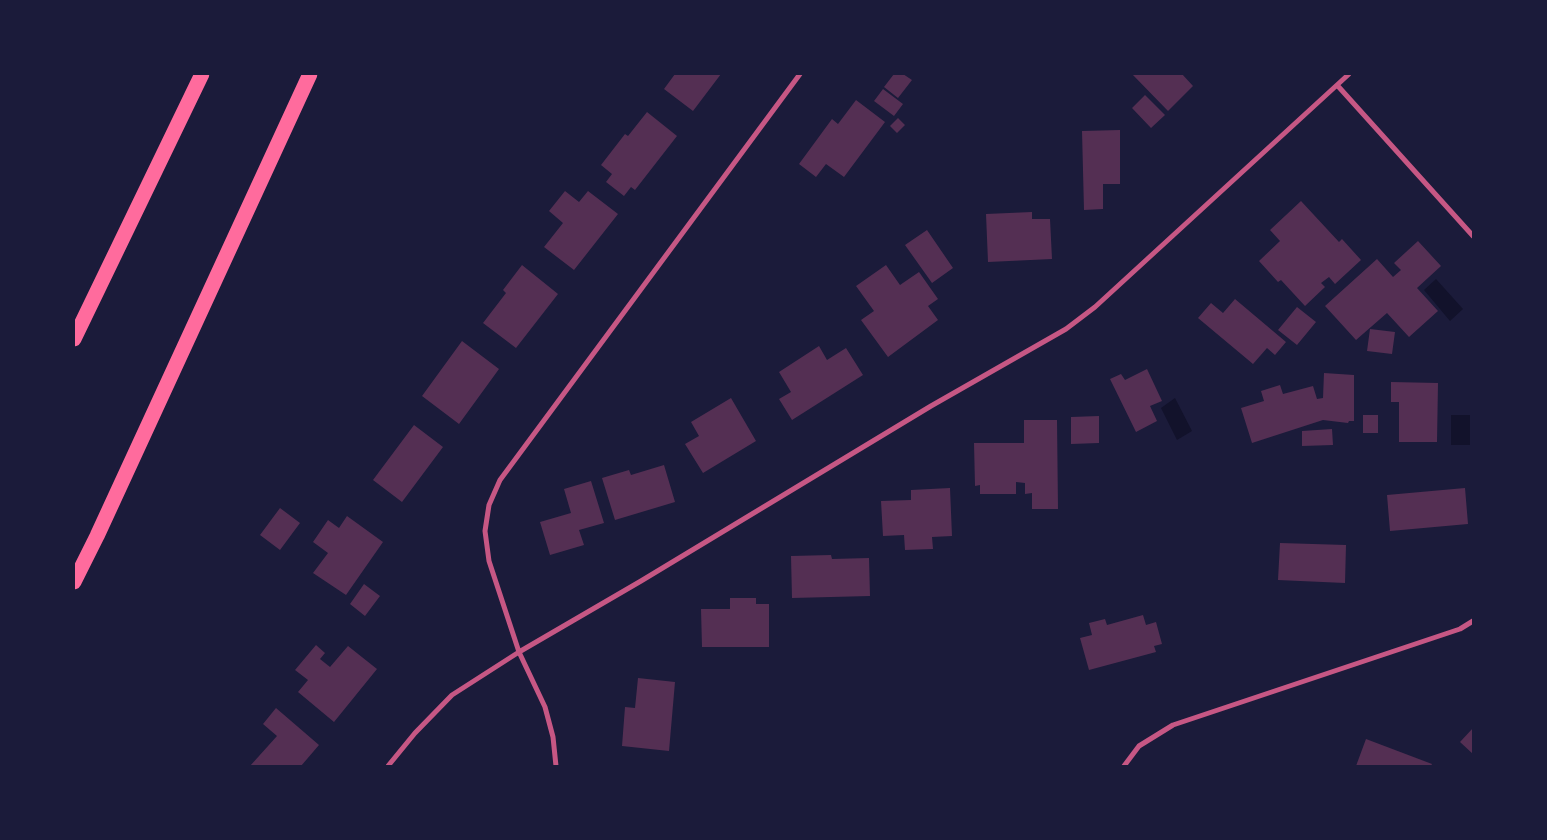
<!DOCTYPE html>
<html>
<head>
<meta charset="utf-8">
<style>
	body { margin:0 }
	#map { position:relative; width:1547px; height:840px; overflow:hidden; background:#1b1b3a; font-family:Helvetica,sans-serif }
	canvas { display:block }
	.frame { position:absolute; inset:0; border:75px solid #1b1b3a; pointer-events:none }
</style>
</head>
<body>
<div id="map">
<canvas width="1547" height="840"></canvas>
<div class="frame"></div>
</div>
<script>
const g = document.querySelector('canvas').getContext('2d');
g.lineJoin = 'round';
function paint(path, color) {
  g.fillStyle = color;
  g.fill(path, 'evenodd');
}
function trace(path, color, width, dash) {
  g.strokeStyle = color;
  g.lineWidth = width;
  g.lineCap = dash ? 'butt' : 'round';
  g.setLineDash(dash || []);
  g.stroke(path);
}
const water = new Path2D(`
	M 1436,279 L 1463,309 L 1450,321 L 1424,290 Z
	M 1175,398 L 1192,431 L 1177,440 L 1161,408 Z
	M 1451,415 L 1470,415 L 1470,445 L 1451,445 Z`);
const building = new Path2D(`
	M 675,74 L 721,74 L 693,111 L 664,89 Z
	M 894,74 L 903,74 L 912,80 L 898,98 L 884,87 Z
	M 1132,74 L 1182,74 L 1193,86 L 1168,111 Z
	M 883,89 L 903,104 L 894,116 L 874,101 Z
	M 1145,95 L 1165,115 L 1151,128 L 1132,108 Z
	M 856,100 L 885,122 L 844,177 L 826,164 L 816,177 L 799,164 L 832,119 L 838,124 Z
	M 647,112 L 677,136 L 635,190 L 631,187 L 624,196 L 606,182 L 612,174 L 601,165 L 625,134 L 628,136 Z
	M 898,118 L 905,125 L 897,133 L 890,126 Z
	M 1120,130 L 1120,184 L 1103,184 L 1103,209 L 1084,210 L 1082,131 Z
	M 565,191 L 579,202 L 588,191 L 618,214 L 574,270 L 544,247 L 563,223 L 549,211 Z
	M 1301,201 L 1339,242 L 1342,239 L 1361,260 L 1335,284 L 1329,277 L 1321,283 L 1325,287 L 1305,306 L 1281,280 L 1278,282 L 1259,261 L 1280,241 L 1270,230 Z
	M 1032,212 L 1032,219 L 1050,219 L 1052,259 L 988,262 L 986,214 Z
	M 927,230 L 953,268 L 932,283 L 905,245 Z
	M 1418,241 L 1441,266 L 1417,288 L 1438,311 L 1409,337 L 1387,313 L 1356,340 L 1325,306 L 1377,259 L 1393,277 L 1401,270 L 1394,263 Z
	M 522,265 L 558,294 L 516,348 L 483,323 L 506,293 L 503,290 Z
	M 886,265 L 900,285 L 919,272 L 938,299 L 928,306 L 938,320 L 888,357 L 861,320 L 874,311 L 856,286 Z
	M 1235,299 L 1286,342 L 1275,355 L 1267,348 L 1253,364 L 1198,318 L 1211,303 L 1223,313 Z
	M 1297,307 L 1316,322 L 1297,345 L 1278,330 Z
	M 1370,329 L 1395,332 L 1392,354 L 1367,351 Z
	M 462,341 L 499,369 L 459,424 L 422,396 Z
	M 819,346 L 827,360 L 846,348 L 863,375 L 792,420 L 779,399 L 791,392 L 779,372 Z
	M 1147,369 L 1162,401 L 1150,406 L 1157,421 L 1136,432 L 1110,379 L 1121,374 L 1125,380 Z
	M 1324,373 L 1354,375 L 1354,421 L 1349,421 L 1348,423 L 1323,420 L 1252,443 L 1241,408 L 1264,401 L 1261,391 L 1280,385 L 1283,394 L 1313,386 L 1317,399 L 1323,398 Z
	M 1391,382 L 1438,383 L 1437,442 L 1399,442 L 1399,402 L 1391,402 Z
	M 731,398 L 756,441 L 703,473 L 685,444 L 699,436 L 691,422 Z
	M 1363,415 L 1378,415 L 1378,433 L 1363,433 Z
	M 1099,416 L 1099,443 L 1071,444 L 1071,417 Z
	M 1024,420 L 1057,420 L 1058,509 L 1032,509 L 1032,493 L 1025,494 L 1025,483 L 1016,482 L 1016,494 L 980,494 L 980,485 L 975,486 L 974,443 L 1024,443 Z
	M 414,425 L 443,447 L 402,502 L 373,480 Z
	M 1332,429 L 1333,445 L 1302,446 L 1302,431 Z
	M 664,465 L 675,502 L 615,520 L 602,478 L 629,470 L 631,475 Z
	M 591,481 L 604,523 L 579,530 L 584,545 L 550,555 L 540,522 L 571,513 L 564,489 Z
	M 950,488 L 952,536 L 932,537 L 933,549 L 905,550 L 904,535 L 883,536 L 881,501 L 911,500 L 911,490 Z
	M 1465,488 L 1468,524 L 1390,531 L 1387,495 Z
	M 280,508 L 300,523 L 280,550 L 260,535 Z
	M 347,516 L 383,542 L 346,595 L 313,573 L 328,553 L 313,542 L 328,520 L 339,528 Z
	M 1280,543 L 1346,545 L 1345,583 L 1278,580 Z
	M 831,555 L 832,559 L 869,558 L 870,596 L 792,598 L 791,556 Z
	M 364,584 L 380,596 L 365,616 L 350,604 Z
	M 730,598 L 756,598 L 756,604 L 769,604 L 769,647 L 702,647 L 701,609 L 730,609 Z
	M 1143,615 L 1146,625 L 1156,622 L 1162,644 L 1154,646 L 1156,652 L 1089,670 L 1080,638 L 1092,635 L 1089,623 L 1105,619 L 1107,625 Z
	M 316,645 L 325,653 L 320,659 L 330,667 L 348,646 L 377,669 L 334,722 L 298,692 L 308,680 L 295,670 Z
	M 638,678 L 675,682 L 669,751 L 622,746 L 625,707 L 635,708 Z
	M 276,708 L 319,745 L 301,766 L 250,766 L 277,736 L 263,724 Z
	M 1473,728 L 1473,754 L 1460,742 Z
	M 1366,739 L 1432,764 L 1431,766 L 1356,766 Z`);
const minor = new Path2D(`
	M 1337,85 L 1473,236
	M 388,766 L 415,733 L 452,695 L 519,652 L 641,581 L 931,406 L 1066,329 L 1095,307 L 1349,74
	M 556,766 L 553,737 L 545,707 L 519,652 L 489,561 L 485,531 L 489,505 L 500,480 L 800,74
	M 1124,766 L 1139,746 L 1173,725 L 1460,629 L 1473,621`);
const motorway = new Path2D(`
	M 74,339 L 202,74
	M 74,582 L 97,536 L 310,74`);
paint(water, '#12122b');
paint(building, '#542f53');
trace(minor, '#c65784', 5);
trace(motorway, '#ff6b9d', 15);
</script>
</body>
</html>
